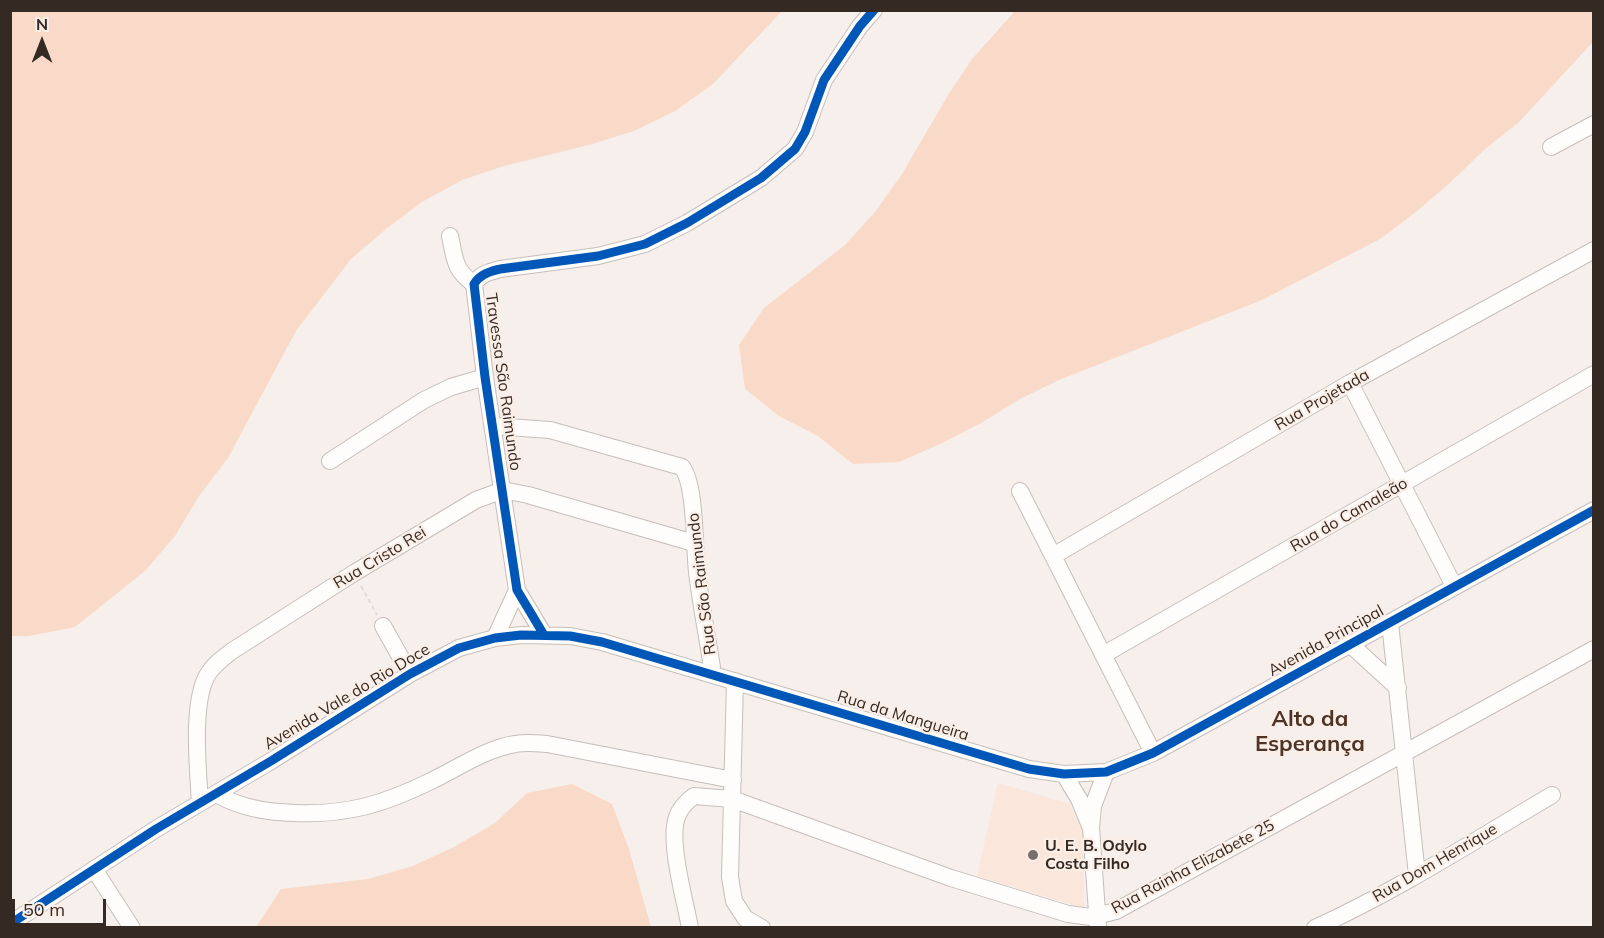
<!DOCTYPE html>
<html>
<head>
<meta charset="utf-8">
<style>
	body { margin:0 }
	#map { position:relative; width:1604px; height:938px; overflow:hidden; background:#f6efeb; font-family:Mulish,sans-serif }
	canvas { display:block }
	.frame { position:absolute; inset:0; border:12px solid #352a23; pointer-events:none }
	.north { position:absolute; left:12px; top:12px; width:60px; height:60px; -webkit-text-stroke:4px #fbeee7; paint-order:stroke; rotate:0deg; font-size:16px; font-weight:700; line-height:24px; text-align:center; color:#352a23 }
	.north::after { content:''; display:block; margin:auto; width:21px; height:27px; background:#352a23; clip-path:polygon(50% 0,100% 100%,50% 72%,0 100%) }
	.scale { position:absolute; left:12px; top:899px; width:94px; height:27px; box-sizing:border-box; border:3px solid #352a23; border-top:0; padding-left:8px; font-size:18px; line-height:21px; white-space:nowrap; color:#352a23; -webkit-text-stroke:4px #fbeee7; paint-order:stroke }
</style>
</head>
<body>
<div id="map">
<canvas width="1604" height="938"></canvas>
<div class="frame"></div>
<div class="north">N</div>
<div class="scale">50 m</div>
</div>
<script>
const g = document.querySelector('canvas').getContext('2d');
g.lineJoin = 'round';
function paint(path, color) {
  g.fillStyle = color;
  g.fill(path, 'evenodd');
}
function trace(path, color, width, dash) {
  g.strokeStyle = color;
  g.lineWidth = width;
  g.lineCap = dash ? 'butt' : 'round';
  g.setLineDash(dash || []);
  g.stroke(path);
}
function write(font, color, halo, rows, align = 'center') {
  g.font = font + ' Mulish,sans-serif';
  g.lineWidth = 4.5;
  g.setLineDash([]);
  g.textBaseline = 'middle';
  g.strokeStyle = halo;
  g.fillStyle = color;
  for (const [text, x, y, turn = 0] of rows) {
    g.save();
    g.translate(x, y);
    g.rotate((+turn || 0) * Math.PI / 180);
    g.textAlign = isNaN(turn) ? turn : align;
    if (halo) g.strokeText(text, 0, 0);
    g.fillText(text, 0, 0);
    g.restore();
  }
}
const built = new Path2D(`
	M 998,783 L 1070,804 L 1083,834 L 1084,908 L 977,876 Z`);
const green = new Path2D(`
	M 10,11 L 11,10 L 782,11 L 713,84 L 675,111 L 634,131 L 589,145 L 504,166 L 462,180 L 422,202 L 386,229 L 351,259 L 296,331 L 228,458 L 199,496 L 175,536 L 145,571 L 75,627 L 29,636 L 10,636 Z
	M 1015,11 L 1593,11 L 1593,42 L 1519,122 L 1485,149 L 1452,181 L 1416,212 L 1380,239 L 1262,300 L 1059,380 L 1020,399 L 981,423 L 940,444 L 899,462 L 853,464 L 818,436 L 779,416 L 745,389 L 739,345 L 764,308 L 845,245 L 875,212 L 902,174 L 948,95 L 973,58 Z
	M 572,784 L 612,804 L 629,849 L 651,927 L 256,927 L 281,889 L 368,879 L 413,866 L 456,846 L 495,823 L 527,793 Z`);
const path = new Path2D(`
	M 361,586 L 377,615`);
const minor = new Path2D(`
	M 1551,147 L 1594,124
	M 450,236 C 455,259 454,270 474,284
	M 1350,383 L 1454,586
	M 494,426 L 550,430 L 682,467 C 696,485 694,547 697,572 C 701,606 708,640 713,674
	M 330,461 L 424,400 L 451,387 L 485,377
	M 1020,491 L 1153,753
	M 1053,556 L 1350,383 L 1594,250
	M 1390,623 L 1417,875
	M 383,626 L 410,674
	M 544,635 L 517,590 L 485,377 L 474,284 C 480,274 489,272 500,269 L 598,256 L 645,244 L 687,223 L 761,178 L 795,149 L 805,132 L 824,80 L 860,26 L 874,10
	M 495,638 L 517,590
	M 1351,645 L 1398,688
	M 1103,655 L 1594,374
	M 735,681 L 730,877 L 734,901 L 745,918 L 762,928
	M 1064,774 L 1079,799 L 1090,826
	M 216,794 C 241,808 266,812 295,813 C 348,815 384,804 431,781 C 458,768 485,749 515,744 C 525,742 536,743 547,744 L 733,780
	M 200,803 C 198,770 191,701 208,674 C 214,664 223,658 232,651 L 354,573 L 476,500 L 503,490 L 528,495 L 694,543
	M 94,869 L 132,928
	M 10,924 L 156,829 L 271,761 L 410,674 L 459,648 L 495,638 L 521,635 L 570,636 L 602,642 L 1029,769 L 1064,774 L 1106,772 L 1153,753 L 1594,510
	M 1098,927 L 1091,827 L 1093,806 L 1106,772
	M 690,928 C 685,900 668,841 677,817 C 680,808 687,801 694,796 L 732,799 L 951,878 L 1068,914 L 1091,917 L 1116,911 L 1594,649
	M 1315,928 C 1398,890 1474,841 1552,795`);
const cycleway = new Path2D(`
	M 544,635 L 517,590 L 485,377 L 474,284 C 480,274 489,272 500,269 L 598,256 L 645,244 L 687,223 L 761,178 L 795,149 L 805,132 L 824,80 L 860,26 L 874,10
	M 10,924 L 156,829 L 271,761 L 410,674 L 459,648 L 495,638 L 521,635 L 570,636 L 602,642 L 1029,769 L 1064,774 L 1106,772 L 1153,753 L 1594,510`);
const markers = [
	[1033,855,6,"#796f69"]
];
const streetNames = [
	["Travessa São Raimundo",503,382,82],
	["Rua Projetada",1322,400,-30],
	["Rua do Camaleão",1349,515,-30],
	["Rua Cristo Rei",380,558,-31],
	["Rua São Raimundo",702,584,-97],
	["Avenida Principal",1326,641,-29],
	["Avenida Vale do Rio Doce",347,697,-31],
	["Rua da Mangueira",903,716,17],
	["Rua Dom Henrique",1435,863,-30],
	["Rua Rainha Elizabete 25",1193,867,-28]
];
const poiNames = [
	["U. E. B. Odylo",1045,846],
	["Costa Filho",1045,864]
];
const districtNames = [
	["Alto da",1310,719],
	["Esperança",1310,744]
];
paint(built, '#fae6da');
paint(green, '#f9dac8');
trace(minor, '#c7beb9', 18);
trace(path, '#dedcdb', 2, [4.5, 3]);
trace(minor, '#fefdfc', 16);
trace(cycleway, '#0057b8', 9);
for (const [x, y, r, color] of markers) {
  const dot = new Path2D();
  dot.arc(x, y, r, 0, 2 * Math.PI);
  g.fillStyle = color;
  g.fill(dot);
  trace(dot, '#fbeee7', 2);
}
write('16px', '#352a23', '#fbeee7', streetNames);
write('bold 16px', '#352a23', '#fbeee7', poiNames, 'left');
write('bold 22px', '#4d3426', '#fbeee7', districtNames);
</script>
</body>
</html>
